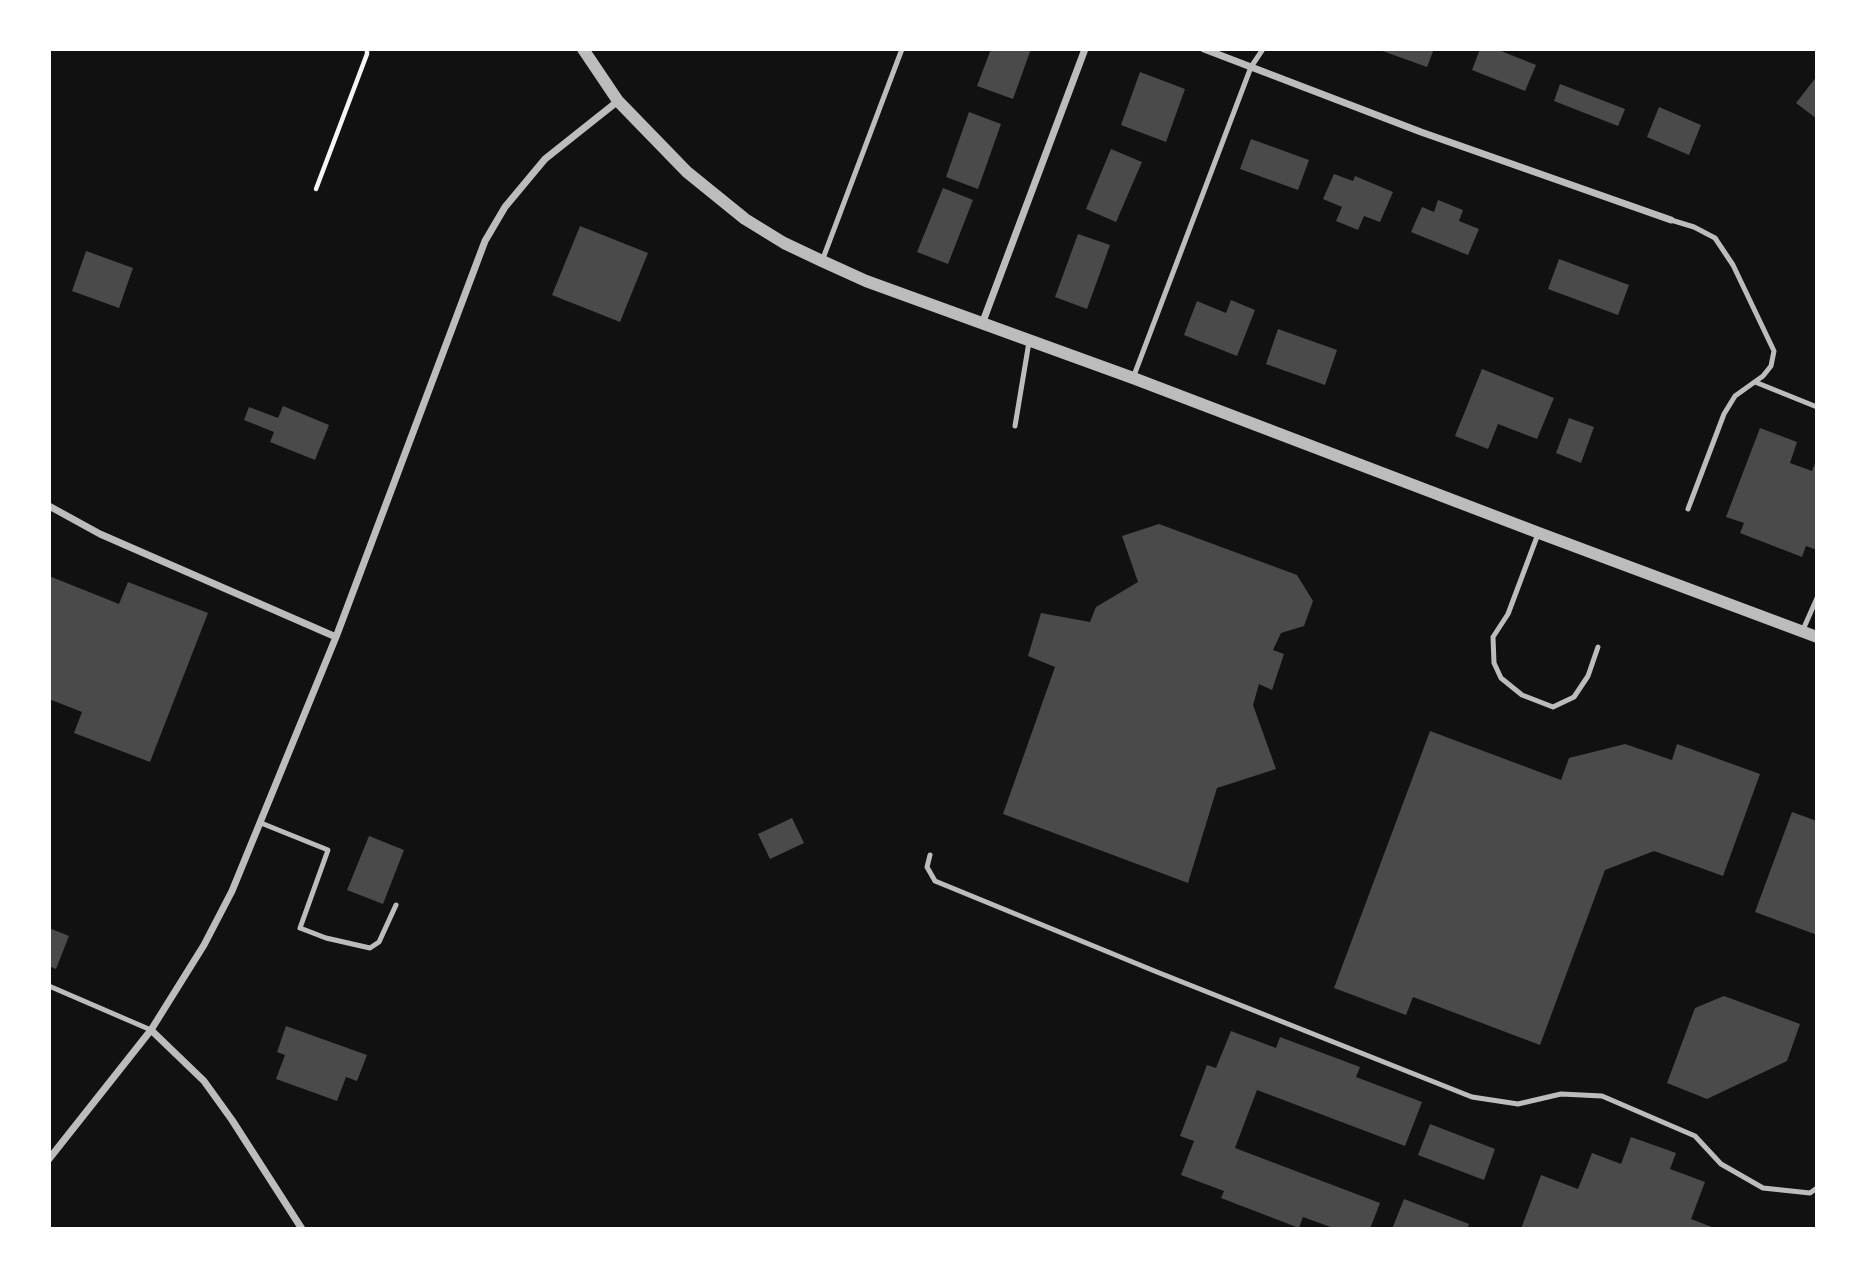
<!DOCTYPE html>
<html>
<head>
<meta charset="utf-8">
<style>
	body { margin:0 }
	#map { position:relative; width:1866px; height:1278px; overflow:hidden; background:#111; font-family:"Source Sans 3",sans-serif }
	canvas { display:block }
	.frame { position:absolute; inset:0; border:51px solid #fff; pointer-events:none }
</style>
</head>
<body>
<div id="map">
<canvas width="1866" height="1278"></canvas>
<div class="frame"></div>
</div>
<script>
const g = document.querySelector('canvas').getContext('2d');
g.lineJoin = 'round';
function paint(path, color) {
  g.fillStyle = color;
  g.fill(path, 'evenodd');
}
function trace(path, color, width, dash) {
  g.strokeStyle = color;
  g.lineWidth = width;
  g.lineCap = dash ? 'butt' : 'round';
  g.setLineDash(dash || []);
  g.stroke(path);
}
const building = new Path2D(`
	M 991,49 L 1031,49 L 1013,99 L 977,86 Z
	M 1377,49 L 1434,49 L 1427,67 Z
	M 1480,49 L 1496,49 L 1536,65 L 1525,91 L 1472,70 Z
	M 1140,72 L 1185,89 L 1166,142 L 1121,125 Z
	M 1817,76 L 1817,119 L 1796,103 Z
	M 1560,84 L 1625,109 L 1618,126 L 1554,101 Z
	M 1659,107 L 1701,125 L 1689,155 L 1647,137 Z
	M 969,112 L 1001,124 L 978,189 L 946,177 Z
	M 1251,139 L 1309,160 L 1298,190 L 1240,169 Z
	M 1111,149 L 1142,162 L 1116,222 L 1086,209 Z
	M 1334,174 L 1353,181 L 1355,176 L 1393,192 L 1380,222 L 1364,216 L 1358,230 L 1336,221 L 1342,207 L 1323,199 Z
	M 943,188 L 973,200 L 948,264 L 917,252 Z
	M 1438,200 L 1463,210 L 1459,221 L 1479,229 L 1468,255 L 1411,232 L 1422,207 L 1434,212 Z
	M 580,226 L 648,253 L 620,322 L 552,295 Z
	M 1078,234 L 1110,245 L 1087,309 L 1055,297 Z
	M 86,251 L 133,268 L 119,308 L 72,291 Z
	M 1559,259 L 1629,285 L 1618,315 L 1548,289 Z
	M 1231,300 L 1255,310 L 1237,356 L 1184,335 L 1197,301 L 1226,313 Z
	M 1278,329 L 1337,350 L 1325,385 L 1266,364 Z
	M 1482,369 L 1554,398 L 1537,439 L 1498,424 L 1488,449 L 1455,436 Z
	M 283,406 L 329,425 L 315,460 L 270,442 L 274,432 L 244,420 L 249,407 L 278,418 Z
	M 1569,418 L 1594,427 L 1581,463 L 1556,453 Z
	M 1760,428 L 1797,442 L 1790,463 L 1812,471 L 1817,458 L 1817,550 L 1806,546 L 1802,557 L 1740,533 L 1744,523 L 1726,517 Z
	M 1159,524 L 1297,575 L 1313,601 L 1304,626 L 1281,633 L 1273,650 L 1284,654 L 1272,690 L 1259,684 L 1253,705 L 1276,769 L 1217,788 L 1188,883 L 1003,814 L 1055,667 L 1028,656 L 1041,613 L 1090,622 L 1096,607 L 1138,582 L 1122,536 Z
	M 49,576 L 119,604 L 128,582 L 208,613 L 150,762 L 74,733 L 82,712 L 49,699 Z
	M 1430,731 L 1561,780 L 1569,758 L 1625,744 L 1672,760 L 1677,744 L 1760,774 L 1723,876 L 1654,851 L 1605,870 L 1540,1045 L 1413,997 L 1406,1015 L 1334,988 Z
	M 1792,812 L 1817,821 L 1817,935 L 1755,912 Z
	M 792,818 L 804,843 L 770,859 L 758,834 Z
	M 369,836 L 404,850 L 383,904 L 347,890 Z
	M 49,928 L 69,936 L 56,969 L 49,966 Z
	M 1724,996 L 1800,1024 L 1787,1061 L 1707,1099 L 1667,1083 L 1695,1008 Z
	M 286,1026 L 367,1055 L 357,1081 L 346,1077 L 337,1101 L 276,1079 L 285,1055 L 277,1052 Z
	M 1231,1031 L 1276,1048 L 1280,1037 L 1360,1067 L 1356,1077 L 1422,1102 L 1405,1146 L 1257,1090 L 1235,1148 L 1380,1203 L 1370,1229 L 1336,1229 L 1303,1217 L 1299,1228 L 1221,1198 L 1224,1191 L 1181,1175 L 1194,1141 L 1180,1136 L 1207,1065 L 1216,1068 Z
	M 1430,1124 L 1495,1149 L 1484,1180 L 1418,1155 Z
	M 1631,1137 L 1676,1153 L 1670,1169 L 1705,1182 L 1691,1219 L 1717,1229 L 1521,1229 L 1541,1175 L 1578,1189 L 1592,1153 L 1621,1164 Z
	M 1404,1199 L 1469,1224 L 1467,1229 L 1392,1229 Z`);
const path = new Path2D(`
	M 316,189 L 367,54 L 367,49`);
const service = new Path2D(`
	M 1671,220 L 1694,227 L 1715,238 L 1733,265 L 1774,351 L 1771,366 L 1763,376 L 1735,396 L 1724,414 L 1688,509
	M 822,261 L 902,49
	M 1133,378 L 1251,67 L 1263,49
	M 1755,382 L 1817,407
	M 1015,426 L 1029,342
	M 1538,534 L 1508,614 L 1493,637 L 1494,663 L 1501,678 L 1522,695 L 1553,707 L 1574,697 L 1588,676 L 1598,647
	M 1802,632 L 1817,598
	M 261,823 L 328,850 L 300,928 L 326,938 L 370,948 L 379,942 L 396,905
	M 930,855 L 927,867 L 935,881 L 1157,972 L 1472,1097 L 1518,1104 L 1561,1094 L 1602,1096 L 1695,1136 L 1721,1164 L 1763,1188 L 1810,1193 L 1817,1188
	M 49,986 L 151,1030`);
const minor = new Path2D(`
	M 1204,49 L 1421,132 L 1671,220
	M 982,324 L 1085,49
	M 49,506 L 100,534 L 336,637
	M 151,1030 L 204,1081 L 232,1120 L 302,1229
	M 49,1159 L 151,1030 L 204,945 L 232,891 L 336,637 L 485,241 L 505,207 L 545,159 L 618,101`);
const tertiary = new Path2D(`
	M 583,49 L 618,101 L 687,172 L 745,219 L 784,243 L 822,261 L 866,281 L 1133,378 L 1539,533 L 1817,637`);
paint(building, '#4a4a4a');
trace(path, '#f5f5f5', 4.5);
trace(service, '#bcbcbc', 5);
trace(minor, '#bcbcbc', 7);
trace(tertiary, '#bcbcbc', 12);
</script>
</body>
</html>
